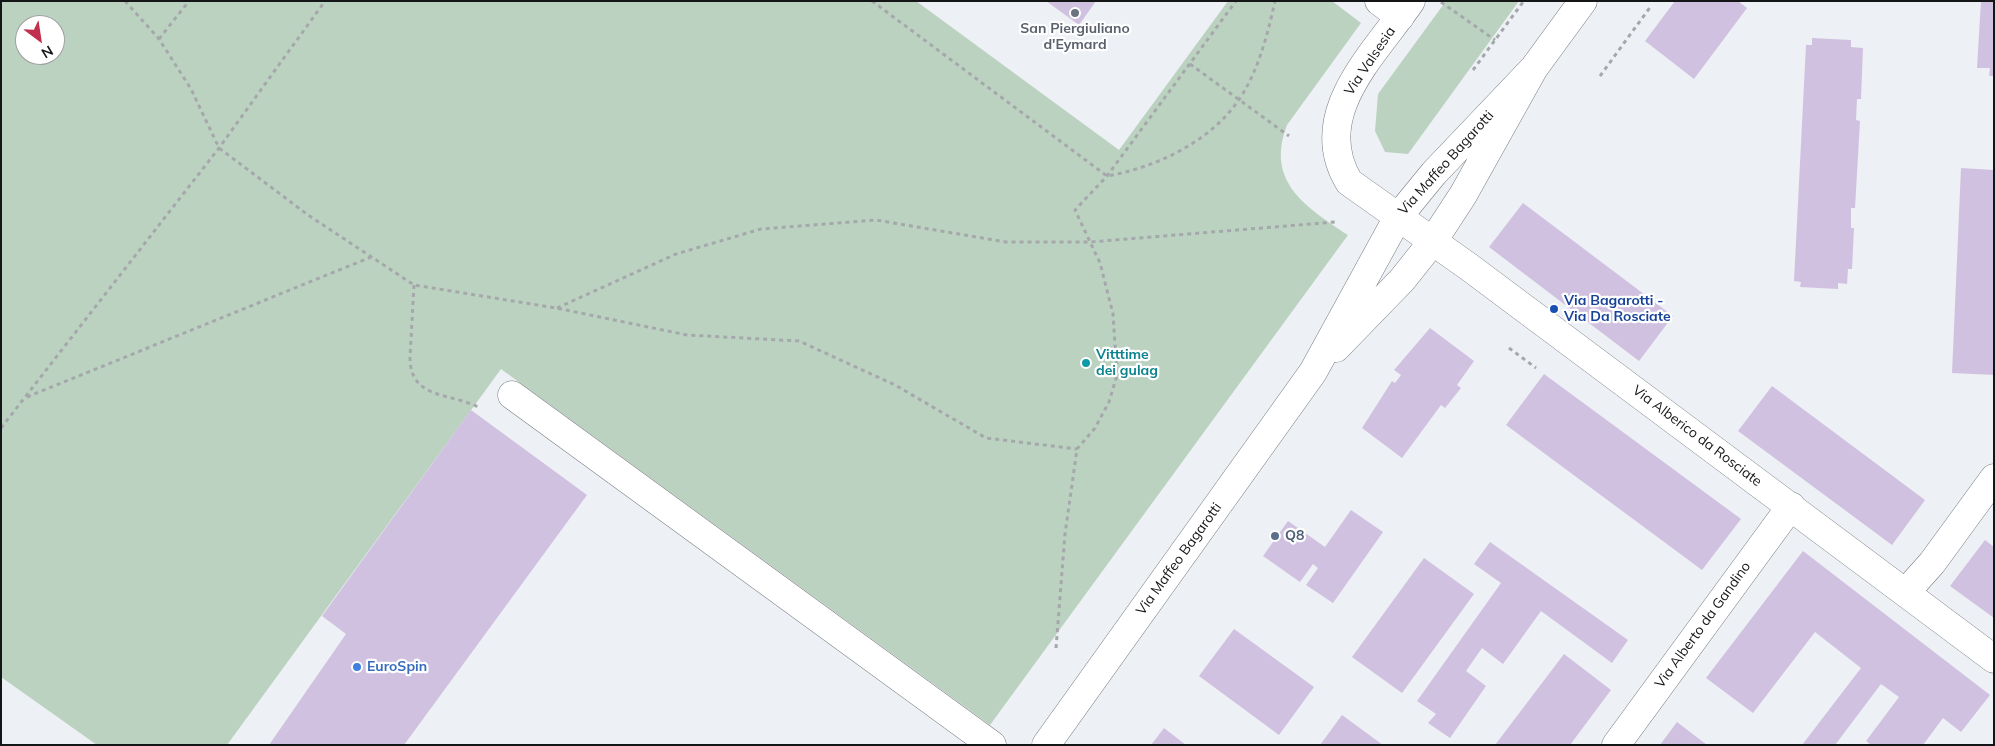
<!DOCTYPE html>
<html>
<head>
<meta charset="utf-8">
<style>
	body { margin:0 }
	#map { position:relative; width:1995px; height:746px; overflow:hidden; background:#edf0f4; font-family:Mulish,sans-serif }
	canvas { display:block }
	.frame { position:absolute; inset:0; border:2px solid #131516; pointer-events:none }
	.north { position:absolute; left:15px; top:15px; width:50px; height:50px; box-sizing:border-box; background:#fff; border:1px solid #a1a1a2; border-radius:50%; rotate:149deg; font-size:14px; font-weight:700; line-height:20px; text-align:center; color:#131516 }
	.north::after { content:''; display:block; margin:auto; width:18px; height:22px; background:#c1314f; clip-path:polygon(50% 0,100% 100%,50% 72%,0 100%) }
</style>
</head>
<body>
<div id="map">
<canvas width="1995" height="746"></canvas>
<div class="frame"></div>
<div class="north">N</div>
</div>
<script>
const g = document.querySelector('canvas').getContext('2d');
g.lineJoin = 'round';
function paint(path, color) {
  g.fillStyle = color;
  g.fill(path, 'evenodd');
}
function trace(path, color, width, dash) {
  g.strokeStyle = color;
  g.lineWidth = width;
  g.lineCap = dash ? 'butt' : 'round';
  g.setLineDash(dash || []);
  g.stroke(path);
}
function write(font, color, halo, rows, align = 'center') {
  g.font = font + ' Mulish,sans-serif';
  g.lineWidth = 4.5;
  g.setLineDash([]);
  g.textBaseline = 'middle';
  g.strokeStyle = halo;
  g.fillStyle = color;
  for (const [text, x, y, turn = 0] of rows) {
    g.save();
    g.translate(x, y);
    g.rotate((+turn || 0) * Math.PI / 180);
    g.textAlign = isNaN(turn) ? turn : align;
    if (halo) g.strokeText(text, 0, 0);
    g.fillText(text, 0, 0);
    g.restore();
  }
}
const green = new Path2D(`
	M 1,1 L 916,1 L 1119,150 L 1228,1 L 1332,1 L 1361,23 L 1287,125 C 1265,182 1306,207 1348,235 L 990,725 L 501,369 L 227,745 L 97,745 L 1,677 ZM 25,25 L 55,25 L 55,55 L 25,55 Z
	M 1446,1 L 1519,1 L 1408,154 L 1385,152 L 1375,131 L 1378,94 Z`);
const building = new Path2D(`
	M 1046,1 L 1096,1 L 1079,25 Z
	M 1675,1 L 1738,1 L 1747,8 L 1694,79 L 1645,41 Z
	M 1981,1 L 1994,1 L 1994,76 L 1989,76 L 1990,68 L 1977,68 Z
	M 1812,38 L 1851,40 L 1851,47 L 1863,48 L 1861,99 L 1857,99 L 1856,120 L 1860,121 L 1855,208 L 1851,208 L 1851,228 L 1854,228 L 1852,269 L 1848,269 L 1847,284 L 1838,283 L 1838,289 L 1800,287 L 1801,282 L 1794,281 L 1806,45 L 1812,45 Z
	M 1961,168 L 1994,170 L 1994,375 L 1952,373 Z
	M 1523,203 L 1673,316 L 1639,361 L 1489,247 Z
	M 1430,328 L 1474,361 L 1457,385 L 1461,388 L 1445,408 L 1441,405 L 1402,458 L 1362,428 L 1392,381 L 1395,383 L 1401,375 L 1394,370 Z
	M 1544,374 L 1741,519 L 1702,570 L 1506,425 Z
	M 1772,386 L 1925,500 L 1892,545 L 1738,431 Z
	M 471,410 L 587,495 L 404,745 L 269,745 L 346,634 L 322,616 Z
	M 1351,510 L 1383,532 L 1333,603 L 1306,585 L 1318,568 L 1313,564 L 1300,582 L 1263,556 L 1288,521 L 1325,547 Z
	M 1985,540 L 1994,547 L 1994,618 L 1950,586 Z
	M 1490,542 L 1628,640 L 1612,663 L 1541,611 L 1503,664 L 1482,648 L 1466,671 L 1486,686 L 1450,738 L 1428,723 L 1436,714 L 1417,701 L 1501,583 L 1474,564 Z
	M 1803,551 L 1990,695 L 1961,732 L 1943,718 L 1923,745 L 1871,745 L 1866,741 L 1899,697 L 1881,684 L 1835,745 L 1802,745 L 1861,668 L 1815,632 L 1753,713 L 1706,678 Z
	M 1424,558 L 1474,594 L 1402,693 L 1352,657 Z
	M 1234,629 L 1314,687 L 1279,735 L 1199,676 Z
	M 1564,654 L 1611,690 L 1570,745 L 1495,745 Z
	M 1342,715 L 1383,745 L 1320,745 Z
	M 1677,722 L 1707,745 L 1660,745 Z
	M 1164,728 L 1186,745 L 1151,745 Z`);
const path = new Path2D(`
	M 125,1 L 159,39 L 191,89 L 219,148 L 308,215 L 414,285 L 556,308 L 687,335 L 799,341 L 895,385 L 986,438 L 1077,449
	M 872,1 L 1107,176 C 1158,167 1214,140 1242,95 C 1259,68 1268,33 1275,1
	M 1441,2 L 1495,40
	M 159,39 L 189,1
	M 1190,64 L 1289,136
	M 1473,70 L 1523,2
	M 1600,76 L 1651,6
	M 414,285 L 410,357 C 410,400 450,392 480,408
	M 557,308 L 676,254 L 761,229 L 876,220 L 1006,242 L 1090,242 L 1335,222
	M 1509,348 L 1536,368
	M 27,397 L 371,257
	M 1,428 L 219,148 L 325,1
	M 1056,648 L 1065,534 L 1077,449 L 1095,428 L 1109,402 L 1117,375 L 1113,314 L 1100,263 L 1075,210 L 1107,176 L 1236,1`);
const minor = new Path2D(`
	M 1379,1 L 1400,17
	M 1411,1 C 1375,54 1308,114 1349,182 L 1469,267 L 1994,659
	M 1336,348 L 1402,280 L 1433,241 L 1463,195 L 1534,68 L 1583,1
	M 512,395 L 992,745
	M 1906,592 L 1932,563 L 1994,478
	M 1046,745 L 1313,372 L 1398,217 L 1434,173 L 1534,68
	M 1616,745 L 1791,506`);
const markers = [
	[1075,13,5,"#6b7280"],
	[1554,309,5,"#1a4fb4"],
	[1086,363,5,"#0f9aa8"],
	[1275,536,5,"#5c6f8a"],
	[357,667,5,"#3f7fe0"]
];
const worshipNames = [
	["San Piergiuliano",1075,29],
	["d'Eymard",1075,45]
];
const streetNames = [
	["Via Valsesia",1370,61,-56],
	["Via Maffeo Bagarotti",1446,163,-48],
	["Via Alberico da Rosciate",1697,436,37],
	["Via Maffeo Bagarotti",1179,559,-54],
	["Via Alberto da Gandino",1703,625,-54]
];
const transitNames = [
	["Via Bagarotti -",1564,301],
	["Via Da Rosciate",1564,317]
];
const cultureNames = [
	["Vitttime",1096,355],
	["dei gulag",1096,371]
];
const serviceNames = [
	["Q8",1285,536]
];
const shopNames = [
	["EuroSpin",367,667]
];
paint(green, '#bcd2c0');
paint(building, '#d1c1e1');
trace(minor, '#797c80', 29);
trace(path, '#a5a8ab', 3, [4, 4]);
trace(minor, '#fff', 28);
for (const [x, y, r, color] of markers) {
  const dot = new Path2D();
  dot.arc(x, y, r, 0, 2 * Math.PI);
  g.fillStyle = color;
  g.fill(dot);
  trace(dot, '#fff', 2);
}
write('bold 14px', '#5b616d', '#fff', worshipNames);
write('14px', '#131516', '#fff', streetNames);
write('bold 14px', '#164399', '#fff', transitNames, 'left');
write('bold 14px', '#0d838f', '#fff', cultureNames, 'left');
write('bold 14px', '#4e5e75', '#fff', serviceNames, 'left');
write('bold 14px', '#366cbe', '#fff', shopNames, 'left');
</script>
</body>
</html>
